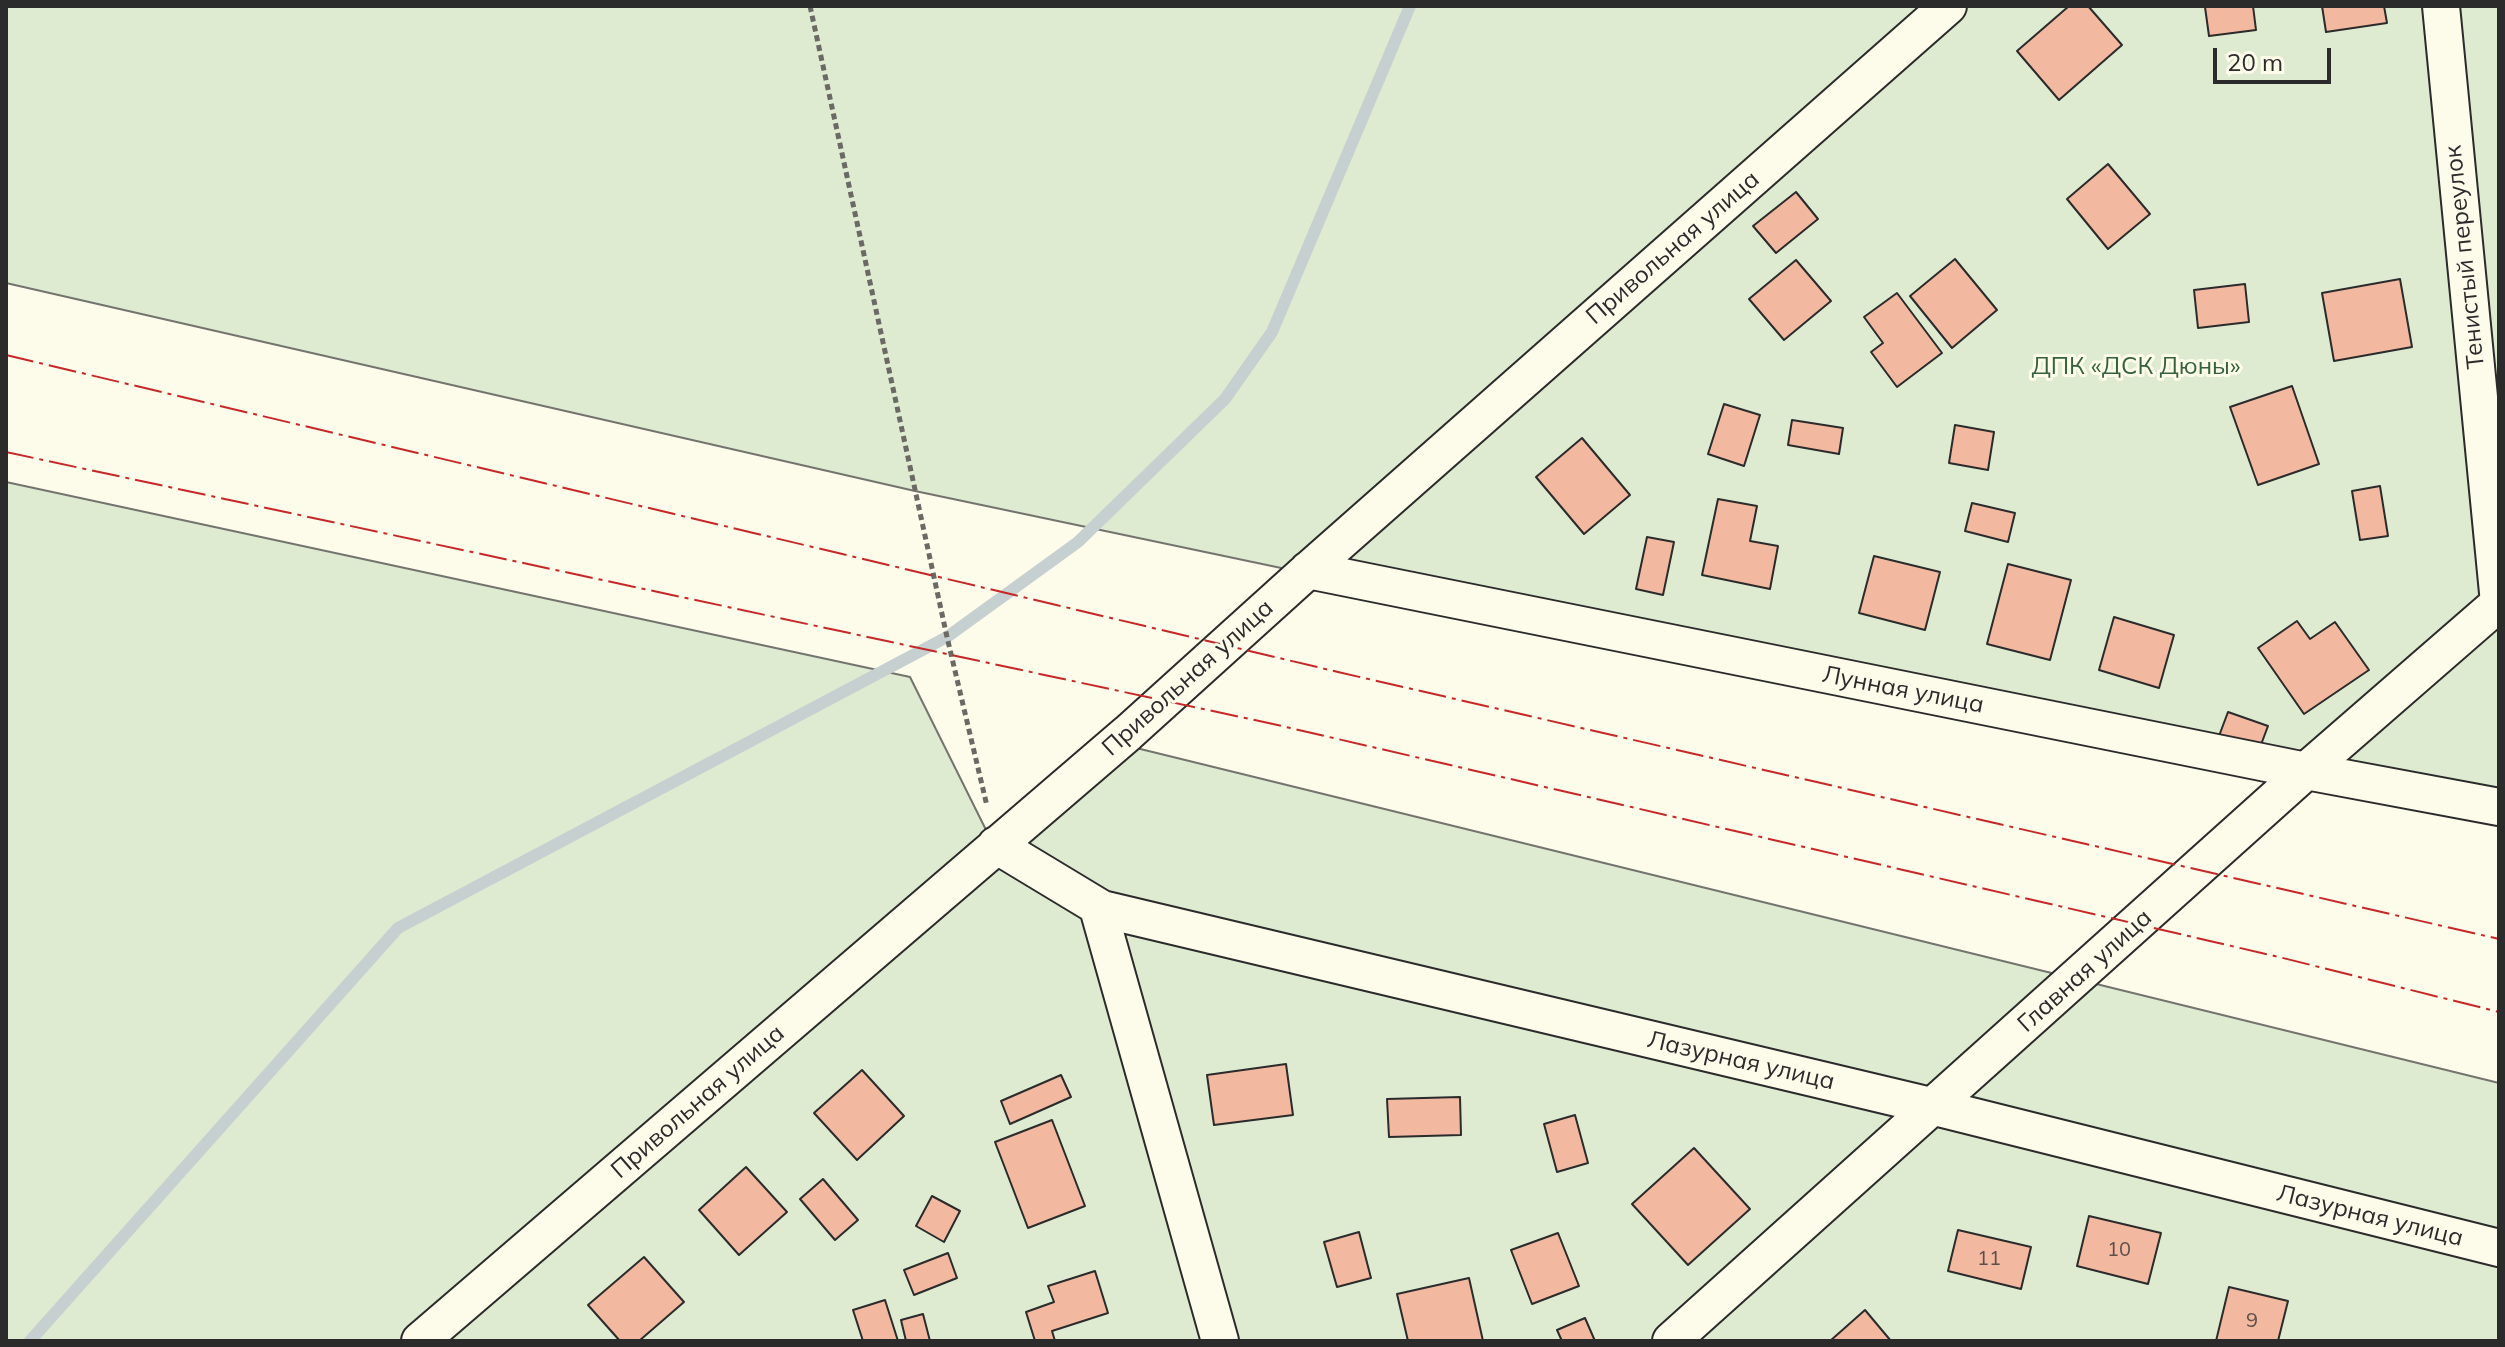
<!DOCTYPE html>
<html>
<head>
<meta charset="utf-8">
<style>
	body { margin:0 }
	#map { position:relative; width:2505px; height:1347px; overflow:hidden; background:#fdfbea; font-family:Mulish,sans-serif }
	canvas { display:block }
	.frame { position:absolute; inset:0; border:8px solid #2b2b2b; pointer-events:none }
	.scale { position:absolute; left:2213px; top:48px; width:118px; height:36px; box-sizing:border-box; border:4px solid #2b2b2b; border-top:0; padding-left:10px; font-size:24px; line-height:28px; white-space:nowrap; color:#2b2b2b; -webkit-text-stroke:6px #fdfbea; paint-order:stroke }
</style>
</head>
<body>
<div id="map">
<canvas width="2505" height="1347"></canvas>
<div class="frame"></div>
<div class="scale">20 m</div>
</div>
<script>
const g = document.querySelector('canvas').getContext('2d');
g.lineJoin = 'round';
function paint(path, color) {
  g.fillStyle = color;
  g.fill(path, 'evenodd');
}
function trace(path, color, width, dash) {
  g.strokeStyle = color;
  g.lineWidth = width;
  g.lineCap = dash ? 'butt' : 'round';
  g.setLineDash(dash || []);
  g.stroke(path);
}
function write(font, color, halo, rows, align = 'center') {
  g.font = font + ' Mulish,sans-serif';
  g.lineWidth = 6;
  g.setLineDash([]);
  g.textBaseline = 'middle';
  g.strokeStyle = halo;
  g.fillStyle = color;
  for (const [text, x, y, turn = 0] of rows) {
    g.save();
    g.translate(x, y);
    g.rotate((+turn || 0) * Math.PI / 180);
    g.textAlign = isNaN(turn) ? turn : align;
    if (halo) g.strokeText(text, 0, 0);
    g.fillText(text, 0, 0);
    g.restore();
  }
}
const green = new Path2D(`
	M 6,6 L 2499,6 L 2499,806 L 1305,573 L 915,491 L 6,283 Z
	M 6,482 L 910,677 L 994,846 L 1116,743 L 2499,1083 L 2499,1341 L 6,1341 Z`);
const stream = new Path2D(`
	M 30,1341 L 398,928 L 947,637 L 1078,542 L 1225,399 L 1272,332 L 1410,6`);
const building = new Path2D(`
	M 2069,6 L 2088,6 L 2122,45 L 2059,100 L 2017,51 Z
	M 2253,6 L 2256,30 L 2209,36 L 2205,7 Z
	M 2322,6 L 2384,6 L 2387,23 L 2326,32 Z
	M 2108,164 L 2150,214 L 2108,249 L 2067,199 Z
	M 1796,192 L 1818,219 L 1776,253 L 1753,226 Z
	M 1955,259 L 1997,310 L 1952,348 L 1910,296 Z
	M 1796,260 L 1831,301 L 1784,340 L 1749,299 Z
	M 2400,279 L 2412,347 L 2334,361 L 2322,293 Z
	M 2245,284 L 2249,322 L 2198,328 L 2194,290 Z
	M 1897,293 L 1942,353 L 1897,387 L 1871,352 L 1883,343 L 1864,317 Z
	M 2292,386 L 2319,464 L 2258,485 L 2230,407 Z
	M 1724,404 L 1760,415 L 1744,466 L 1708,454 Z
	M 1792,420 L 1843,428 L 1839,454 L 1788,445 Z
	M 1955,425 L 1994,432 L 1988,470 L 1949,463 Z
	M 1582,438 L 1630,495 L 1584,534 L 1536,477 Z
	M 2380,486 L 2388,536 L 2360,540 L 2352,491 Z
	M 1718,499 L 1757,506 L 1750,541 L 1778,546 L 1770,589 L 1702,575 Z
	M 1972,503 L 2015,513 L 2008,542 L 1965,531 Z
	M 1647,537 L 1674,542 L 1663,595 L 1636,589 Z
	M 1874,556 L 1940,572 L 1925,630 L 1859,613 Z
	M 2008,564 L 2071,580 L 2050,660 L 1987,644 Z
	M 2114,617 L 2174,635 L 2159,688 L 2099,670 Z
	M 2297,621 L 2310,639 L 2335,622 L 2369,670 L 2304,714 L 2258,648 Z
	M 2228,712 L 2268,726 L 2259,750 L 2219,736 Z
	M 1286,1064 L 1293,1115 L 1214,1125 L 1207,1075 Z
	M 862,1070 L 904,1116 L 857,1160 L 814,1113 Z
	M 1061,1075 L 1071,1097 L 1010,1124 L 1001,1101 Z
	M 1460,1097 L 1461,1135 L 1389,1137 L 1387,1099 Z
	M 1575,1115 L 1588,1163 L 1557,1172 L 1544,1124 Z
	M 1052,1120 L 1085,1206 L 1028,1228 L 995,1142 Z
	M 1694,1148 L 1750,1209 L 1688,1265 L 1632,1204 Z
	M 746,1167 L 787,1212 L 739,1255 L 699,1210 Z
	M 823,1179 L 858,1220 L 835,1240 L 800,1199 Z
	M 932,1196 L 960,1211 L 944,1242 L 916,1226 Z
	M 2089,1216 L 2161,1233 L 2148,1284 L 2077,1266 Z
	M 1958,1230 L 2031,1247 L 2021,1289 L 1948,1271 Z
	M 1359,1232 L 1371,1278 L 1337,1287 L 1324,1242 Z
	M 1558,1233 L 1579,1286 L 1532,1304 L 1511,1250 Z
	M 948,1253 L 957,1278 L 914,1295 L 904,1270 Z
	M 644,1257 L 684,1302 L 639,1341 L 620,1341 L 588,1305 Z
	M 1095,1271 L 1108,1313 L 1052,1331 L 1055,1341 L 1035,1341 L 1026,1312 L 1054,1302 L 1048,1286 Z
	M 1469,1278 L 1483,1341 L 1408,1341 L 1397,1294 Z
	M 2229,1287 L 2288,1301 L 2278,1341 L 2216,1341 Z
	M 885,1300 L 898,1341 L 863,1341 L 853,1310 Z
	M 1865,1310 L 1891,1341 L 1830,1341 Z
	M 923,1314 L 930,1341 L 906,1341 L 901,1320 Z
	M 1585,1318 L 1595,1341 L 1562,1341 L 1557,1330 Z`);
const path = new Path2D(`
	M 810,6 L 947,637 L 987,806`);
const street = new Path2D(`
	M 2441,6 L 2499,603
	M 1308,570 L 2306,771 L 2499,807
	M 996,845 L 1102,909 L 1935,1107 L 2499,1248
	M 1098,908 L 1220,1341
	M 420,1341 L 1128,733 L 1305,573 L 1948,6
	M 1671,1341 L 2306,771 L 2499,603`);
const power = new Path2D(`
	M 6,355 L 1338,672 L 2499,939
	M 6,452 L 1273,724 L 2279,957 L 2499,1012`);
const numberNames = [
	["10",2119,1250],
	["11",1989,1259],
	["9",2252,1321]
];
const streetNames = [
	["Привольная улица",1673,248,-41],
	["Тенистый переулок",2465,257,-96],
	["Привольная улица",1188,678,-42],
	["Лунная улица",1903,690,11],
	["Главная улица",2085,971,-42],
	["Лазурная улица",1741,1061,13],
	["Привольная улица",698,1102,-41],
	["Лазурная улица",2370,1216,14]
];
const parkNames = [
	["ДПК «ДСК Дюны»",2136,367]
];
paint(green, '#deebd1');
trace(green, '#74746e', 2);
trace(stream, '#c7d0d0', 12);
paint(building, '#f2b8a0');
trace(building, '#2b2b2b', 2);
trace(street, '#2b2b2b', 40);
trace(path, '#6a6964', 5, [6, 4]);
trace(street, '#fdfbea', 36);
trace(power, '#c62828', 2, [28, 6, 4, 6]);
write('20px', '#5d4e48', null, numberNames);
write('24px', '#2b2b2b', '#fdfbea', streetNames);
write('24px', '#34623c', '#fdfbea', parkNames);
</script>
</body>
</html>
